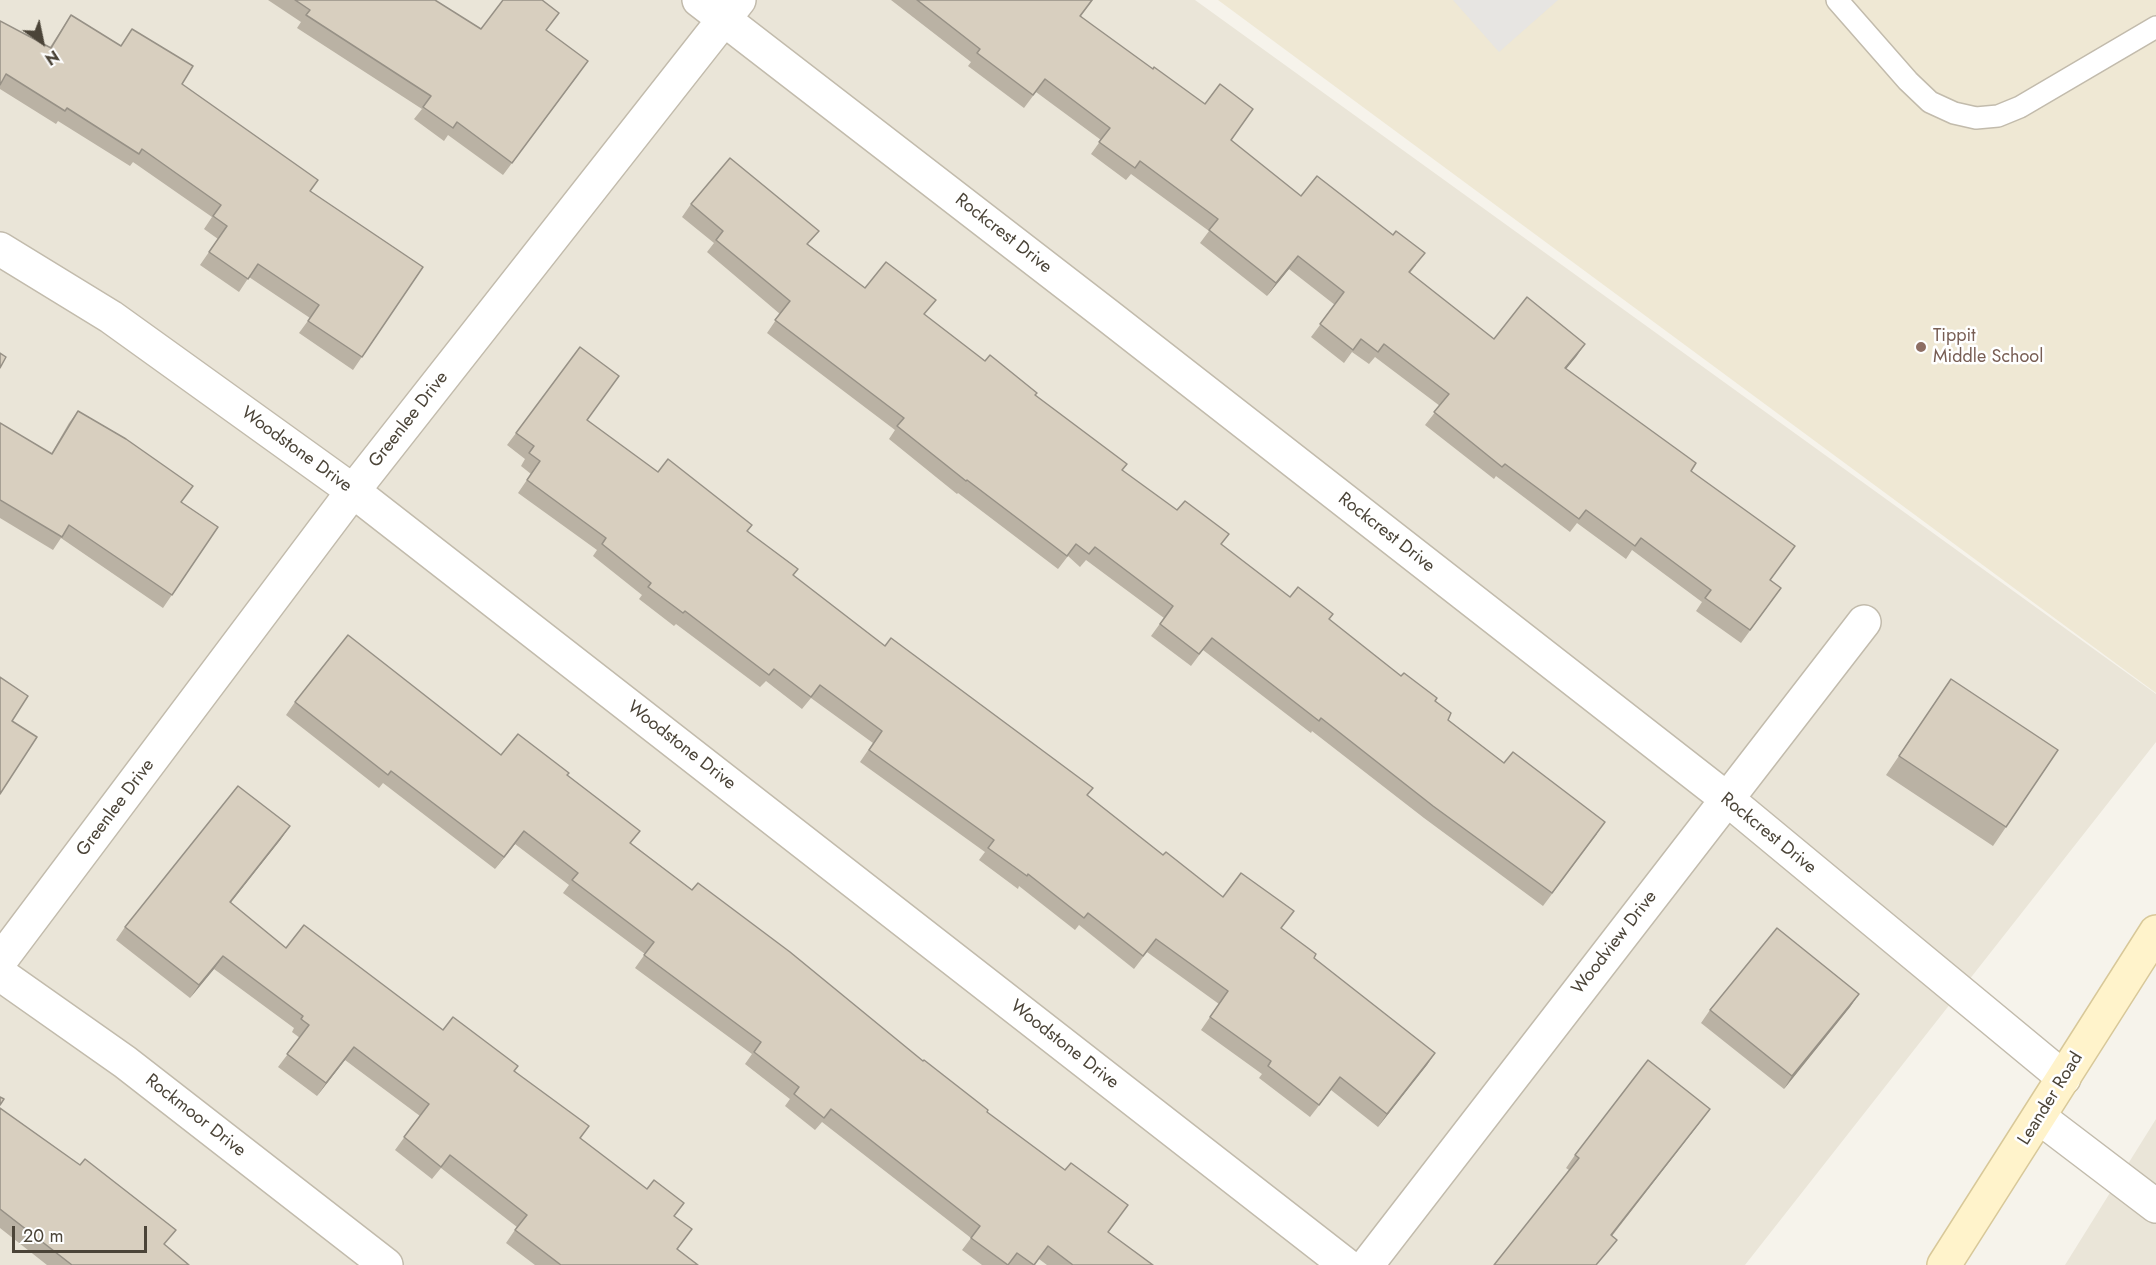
<!DOCTYPE html>
<html>
<head>
<meta charset="utf-8">
<style>
	body { margin:0 }
	#map { position:relative; width:2156px; height:1265px; overflow:hidden; background:#f6f3eb; font-family:Jost,sans-serif }
	canvas { display:block }
	.north { position:absolute; left:12px; top:12px; width:60px; height:60px; -webkit-text-stroke:4px #fff; paint-order:stroke; rotate:147deg; font-size:16px; font-weight:700; line-height:24px; text-align:center; color:#4b4438 }
	.north::after { content:''; display:block; margin:auto; width:21px; height:27px; background:#4b4438; clip-path:polygon(50% 0,100% 100%,50% 72%,0 100%) }
	.scale { position:absolute; left:12px; top:1226px; width:135px; height:27px; box-sizing:border-box; border:3px solid #4b4438; border-top:0; padding-left:8px; font-size:18px; line-height:21px; white-space:nowrap; color:#4b4438; -webkit-text-stroke:4px #fff; paint-order:stroke }
</style>
</head>
<body>
<div id="map">
<canvas width="2156" height="1265"></canvas>
<div class="north">N</div>
<div class="scale">20 m</div>
</div>
<script>
const g = document.querySelector('canvas').getContext('2d');
g.lineJoin = 'round';
function paint(path, color) {
  g.fillStyle = color;
  g.fill(path, 'evenodd');
}
function trace(path, color, width, dash) {
  g.strokeStyle = color;
  g.lineWidth = width;
  g.lineCap = dash ? 'butt' : 'round';
  g.setLineDash(dash || []);
  g.stroke(path);
}
function write(font, color, halo, rows, align = 'center') {
  g.font = font + ' Jost,sans-serif';
  g.lineWidth = 5;
  g.setLineDash([]);
  g.textBaseline = 'middle';
  g.strokeStyle = halo;
  g.fillStyle = color;
  for (const [text, x, y, turn = 0] of rows) {
    g.save();
    g.translate(x, y);
    g.rotate((+turn || 0) * Math.PI / 180);
    g.textAlign = isNaN(turn) ? turn : align;
    if (halo) g.strokeText(text, 0, 0);
    g.fillText(text, 0, 0);
    g.restore();
  }
}
const residential = new Path2D(`
	M 0,0 L 1195,0 L 2156,694 L 2156,742 L 1745,1265 L 0,1265 Z
	M 2156,1119 L 2156,1265 L 2065,1265 Z`);
const education = new Path2D(`
	M 1218,0 L 2156,0 L 2156,693 Z`);
const parking = new Path2D(`
	M 1453,0 L 1558,0 L 1499,52 Z`);
const lane = new Path2D(`
	M 1837,0 L 1908,81 L 1930,102 L 1954,113 L 1976,118 L 1998,116 L 2020,107 L 2156,27`);
const street = new Path2D(`
	M 699,0 L 1107,315 L 1727,799 L 2064,1078
	M 0,249 L 111,317 L 353,491 L 1346,1265
	M 0,961 L 353,491 L 739,0
	M 0,974 L 125,1062 L 386,1265
	M 2039,1117 L 2156,1206
	M 1367,1265 L 1864,622`);
const secondary = new Path2D(`
	M 1944,1265 L 2156,932`);
const wall = new Path2D(`
	M 268,0 L 435,0 L 481,29 L 546,30 L 579,74 L 503,175 L 448,135 L 444,141 L 414,119 L 422,109 L 297,28 L 301,22 Z
	M 891,0 L 1093,0 L 1081,16 L 1231,140 L 1301,196 L 1416,265 L 1410,273 L 1494,339 L 1585,344 L 1566,369 L 1691,471 L 1771,580 L 1781,588 L 1741,643 L 1696,611 L 1702,602 L 1632,550 L 1626,559 L 1577,523 L 1570,532 L 1496,476 L 1494,479 L 1425,425 L 1440,406 L 1375,357 L 1369,364 L 1352,352 L 1344,363 L 1311,337 L 1335,305 L 1289,269 L 1267,296 L 1200,243 L 1209,231 L 1131,174 L 1126,180 L 1091,154 L 1101,140 L 1036,92 L 1024,108 L 968,66 L 971,62 Z
	M 71,15 L 121,46 L 132,29 L 182,84 L 310,191 L 423,267 L 353,370 L 299,333 L 310,318 L 249,277 L 239,292 L 200,265 L 218,239 L 204,229 L 212,217 L 133,162 L 130,166 L 58,121 L 56,124 L 0,89 L 0,21 L 50,47 Z
	M 691,204 L 809,245 L 865,288 L 925,315 L 985,361 L 1035,395 L 1127,464 L 1122,470 L 1290,597 L 1329,620 L 1401,676 L 1435,701 L 1448,720 L 1597,834 L 1543,906 L 1424,818 L 1312,731 L 1311,733 L 1203,650 L 1191,666 L 1151,636 L 1164,618 L 1086,560 L 1080,567 L 1068,556 L 1058,569 L 958,493 L 957,494 L 889,439 L 895,430 L 767,333 L 780,314 L 707,252 L 714,243 L 682,217 Z
	M 78,411 L 181,502 L 218,527 L 163,608 L 61,538 L 53,550 L 0,518 L 0,423 L 51,454 L 69,423 Z
	M 587,420 L 658,472 L 747,531 L 798,569 L 793,576 L 885,646 L 1087,796 L 1163,855 L 1223,897 L 1281,929 L 1314,958 L 1435,1053 L 1378,1127 L 1331,1090 L 1310,1117 L 1259,1078 L 1262,1074 L 1201,1030 L 1219,1004 L 1147,952 L 1134,969 L 1079,925 L 1075,930 L 1019,886 L 1018,889 L 979,860 L 985,852 L 860,762 L 873,743 L 811,698 L 802,709 L 766,681 L 760,687 L 676,624 L 674,626 L 639,599 L 642,595 L 593,556 L 597,550 L 518,493 L 531,474 L 521,466 L 525,459 L 507,445 L 516,433 Z
	M 1951,679 L 2006,827 L 1993,846 L 1886,775 Z
	M 295,702 L 501,755 L 567,775 L 631,843 L 692,890 L 923,1061 L 1119,1218 L 1108,1232 L 1153,1265 L 1047,1265 L 1039,1259 L 1035,1265 L 982,1265 L 962,1250 L 971,1238 L 822,1122 L 815,1130 L 785,1106 L 790,1099 L 745,1064 L 752,1054 L 635,968 L 645,954 L 563,893 L 569,885 L 515,844 L 495,869 L 383,783 L 379,788 L 286,715 Z
	M 281,839 L 230,902 L 286,948 L 443,1030 L 515,1071 L 581,1139 L 674,1216 L 677,1249 L 698,1265 L 535,1265 L 506,1243 L 517,1227 L 441,1168 L 432,1179 L 395,1150 L 420,1116 L 345,1060 L 317,1096 L 278,1067 L 300,1038 L 292,1032 L 294,1028 L 214,969 L 190,998 L 116,940 L 125,927 Z
	M 1859,994 L 1850,1007 L 1784,1089 L 1701,1023 L 1710,1010 Z
	M 0,1108 L 165,1245 L 189,1265 L 47,1265 L 0,1228 Z
	M 1701,1121 L 1612,1236 L 1608,1252 L 1569,1170 L 1566,1168 L 1575,1155 Z`);
const shadedWall = new Path2D(`
	M 1298,256 L 1289,269 L 1267,296 L 1276,283 Z
	M 1585,344 L 1576,357 L 1556,381 L 1565,368 Z
	M 290,826 L 281,839 L 221,915 L 230,902 Z
	M 524,831 L 515,844 L 495,869 L 504,857 Z
	M 223,956 L 214,969 L 190,998 L 199,985 Z
	M 1859,994 L 1850,1007 L 1784,1089 L 1792,1076 Z
	M 354,1047 L 345,1060 L 317,1096 L 326,1083 Z
	M 1435,1053 L 1427,1065 L 1378,1127 L 1387,1114 Z
	M 1710,1109 L 1701,1121 L 1602,1248 L 1611,1235 Z`);
const building = new Path2D(`
	M 295,0 L 435,0 L 481,29 L 503,0 L 542,0 L 559,13 L 546,30 L 588,61 L 512,163 L 457,122 L 453,128 L 423,107 L 431,96 L 306,15 L 310,10 Z
	M 917,0 L 1092,0 L 1080,16 L 1153,69 L 1154,67 L 1205,104 L 1220,84 L 1253,109 L 1231,140 L 1301,196 L 1317,176 L 1393,235 L 1396,231 L 1425,253 L 1409,272 L 1494,339 L 1527,297 L 1585,344 L 1565,368 L 1696,463 L 1691,471 L 1795,546 L 1770,580 L 1781,588 L 1750,630 L 1705,598 L 1711,590 L 1641,538 L 1635,546 L 1586,510 L 1579,519 L 1505,464 L 1502,467 L 1434,412 L 1449,394 L 1384,344 L 1378,352 L 1361,339 L 1353,350 L 1320,324 L 1344,292 L 1298,256 L 1276,283 L 1209,230 L 1218,219 L 1140,161 L 1135,168 L 1099,142 L 1110,128 L 1045,79 L 1033,95 L 977,53 L 980,49 Z
	M 71,15 L 121,46 L 132,29 L 193,66 L 182,84 L 318,180 L 310,191 L 423,267 L 362,357 L 308,321 L 319,305 L 258,264 L 248,279 L 209,252 L 227,226 L 213,216 L 221,205 L 142,149 L 139,154 L 67,108 L 65,111 L 6,74 L 0,85 L 0,21 L 51,48 Z
	M 730,158 L 819,231 L 807,244 L 865,288 L 886,262 L 936,300 L 924,314 L 985,361 L 990,355 L 1037,393 L 1035,395 L 1127,464 L 1122,470 L 1177,510 L 1185,501 L 1229,534 L 1221,544 L 1290,597 L 1298,587 L 1333,614 L 1329,619 L 1401,676 L 1404,673 L 1437,698 L 1435,701 L 1451,713 L 1448,720 L 1504,763 L 1513,752 L 1605,822 L 1552,893 L 1433,806 L 1321,718 L 1319,721 L 1212,638 L 1199,654 L 1160,624 L 1173,606 L 1095,547 L 1089,554 L 1076,544 L 1067,556 L 967,480 L 966,481 L 897,426 L 904,418 L 775,320 L 790,301 L 716,240 L 723,231 L 691,204 Z
	M 580,347 L 619,376 L 587,420 L 658,472 L 668,459 L 752,525 L 747,531 L 798,569 L 793,575 L 885,646 L 891,638 L 1093,788 L 1087,795 L 1163,855 L 1166,852 L 1223,897 L 1241,873 L 1294,911 L 1281,928 L 1316,954 L 1314,958 L 1435,1053 L 1387,1114 L 1340,1077 L 1319,1105 L 1268,1066 L 1271,1061 L 1210,1017 L 1228,991 L 1156,939 L 1143,956 L 1088,913 L 1084,918 L 1028,874 L 1027,876 L 988,848 L 994,840 L 869,750 L 882,731 L 820,685 L 811,697 L 774,669 L 769,675 L 685,611 L 683,613 L 648,587 L 651,583 L 602,544 L 606,538 L 527,480 L 540,461 L 529,453 L 534,446 L 516,433 Z
	M 0,353 L 6,357 L 0,368 Z
	M 78,411 L 126,439 L 193,486 L 181,502 L 218,527 L 172,595 L 69,525 L 62,537 L 0,500 L 0,423 L 52,454 Z
	M 348,635 L 501,755 L 518,734 L 569,773 L 567,775 L 640,831 L 630,843 L 692,890 L 698,883 L 790,952 L 923,1061 L 924,1060 L 988,1110 L 987,1112 L 1065,1170 L 1071,1163 L 1128,1205 L 1108,1232 L 1153,1265 L 1073,1265 L 1048,1246 L 1034,1265 L 1017,1253 L 1008,1265 L 971,1238 L 980,1226 L 831,1109 L 824,1118 L 794,1094 L 799,1087 L 754,1052 L 761,1042 L 644,955 L 654,942 L 572,880 L 578,873 L 524,831 L 504,857 L 391,771 L 388,775 L 295,702 Z
	M 0,677 L 28,696 L 12,721 L 37,737 L 0,794 Z
	M 1951,679 L 2058,750 L 2006,827 L 1899,756 Z
	M 238,786 L 290,826 L 230,902 L 286,948 L 304,925 L 443,1030 L 453,1017 L 518,1066 L 514,1071 L 589,1126 L 580,1138 L 647,1189 L 654,1180 L 684,1203 L 674,1216 L 692,1229 L 677,1249 L 698,1265 L 561,1265 L 515,1230 L 527,1215 L 450,1155 L 441,1167 L 404,1137 L 429,1104 L 354,1047 L 326,1083 L 287,1054 L 309,1025 L 301,1019 L 303,1016 L 223,956 L 199,985 L 125,927 Z
	M 1777,928 L 1859,994 L 1792,1076 L 1710,1010 Z
	M 1648,1060 L 1710,1109 L 1611,1235 L 1617,1240 L 1596,1265 L 1494,1265 L 1579,1158 L 1575,1155 Z
	M 0,1097 L 4,1099 L 0,1105 Z
	M 0,1108 L 80,1165 L 85,1159 L 176,1230 L 164,1244 L 189,1265 L 72,1265 L 0,1209 Z`);
const markers = [
	[1921,347,6,"#8d6e63"]
];
const streetNames = [
	["Rockcrest Drive",1003,234,38],
	["Greenlee Drive",409,420,-52],
	["Woodstone Drive",296,450,36],
	["Rockcrest Drive",1386,533,38],
	["Woodstone Drive",681,746,38],
	["Greenlee Drive",116,808,-53],
	["Rockcrest Drive",1768,834,39],
	["Woodview Drive",1615,943,-52],
	["Woodstone Drive",1064,1045,38],
	["Leander Road",2051,1099,-58],
	["Rockmoor Drive",195,1116,38]
];
const educationNames = [
	["Tippit",1933,337],
	["Middle School",1933,358]
];
paint(residential, '#eae5d8');
paint(education, '#efe8d4');
paint(parking, '#e7e5e2');
trace(lane, '#c2bbac', 24);
trace(street, '#c2bbac', 36);
trace(secondary, '#d8c899', 36);
trace(lane, '#fff', 21);
trace(street, '#fff', 33);
trace(secondary, '#fff3cb', 33);
paint(wall, '#bab2a4');
paint(shadedWall, '#979186');
paint(building, '#d8cfbf');
trace(building, '#979186', 1.5);
for (const [x, y, r, color] of markers) {
  const dot = new Path2D();
  dot.arc(x, y, r, 0, 2 * Math.PI);
  g.fillStyle = color;
  g.fill(dot);
  trace(dot, '#fff', 2);
}
write('18px', '#4b4438', '#fff', streetNames);
write('18px', '#785e54', '#fff', educationNames, 'left');
</script>
</body>
</html>
